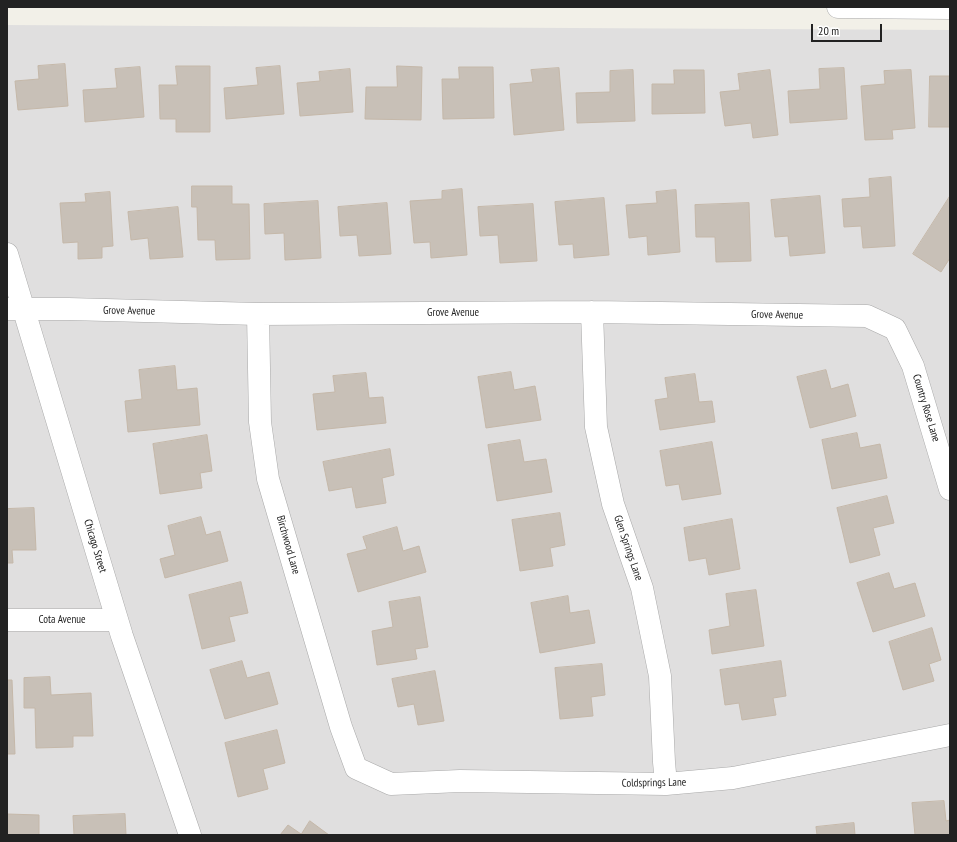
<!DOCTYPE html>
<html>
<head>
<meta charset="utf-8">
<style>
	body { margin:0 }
	#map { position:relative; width:957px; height:842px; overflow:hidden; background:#f2f0e8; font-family:"PT Sans Narrow",sans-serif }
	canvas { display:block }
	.frame { position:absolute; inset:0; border:8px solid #222; pointer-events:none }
	.scale { position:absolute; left:811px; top:24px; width:71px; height:18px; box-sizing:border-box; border:2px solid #222; border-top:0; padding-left:5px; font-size:12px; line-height:14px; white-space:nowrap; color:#222; -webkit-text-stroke:3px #fff; paint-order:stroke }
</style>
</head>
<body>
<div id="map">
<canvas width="957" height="842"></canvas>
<div class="frame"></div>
<div class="scale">20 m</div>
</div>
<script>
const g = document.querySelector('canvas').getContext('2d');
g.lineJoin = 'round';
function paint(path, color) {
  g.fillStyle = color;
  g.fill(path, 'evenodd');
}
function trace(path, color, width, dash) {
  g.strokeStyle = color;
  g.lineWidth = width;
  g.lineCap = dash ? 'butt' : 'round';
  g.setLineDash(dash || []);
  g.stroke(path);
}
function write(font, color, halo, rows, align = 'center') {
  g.font = font + ' "PT Sans Narrow",sans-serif';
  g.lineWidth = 4;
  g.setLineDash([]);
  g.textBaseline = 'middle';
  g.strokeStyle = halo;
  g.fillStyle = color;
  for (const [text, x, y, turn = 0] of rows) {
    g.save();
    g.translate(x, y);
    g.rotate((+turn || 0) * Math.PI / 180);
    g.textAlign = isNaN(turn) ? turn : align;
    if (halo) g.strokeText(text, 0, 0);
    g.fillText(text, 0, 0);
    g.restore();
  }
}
const residential = new Path2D(`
	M 7,25 L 950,30 L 950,835 L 7,835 Z`);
const building = new Path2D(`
	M 65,64 L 68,106 L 18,110 L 15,81 L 39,79 L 38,66 Z
	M 176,66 L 210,66 L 210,132 L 176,132 L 176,119 L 160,119 L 159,85 L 177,85 Z
	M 280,66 L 284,114 L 226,119 L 224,88 L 258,85 L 256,68 Z
	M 397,66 L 422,67 L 421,120 L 365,119 L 366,87 L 397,87 Z
	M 140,67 L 144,117 L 85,122 L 83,90 L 117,88 L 115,69 Z
	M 459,67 L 493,67 L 494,118 L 443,119 L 442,79 L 459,79 Z
	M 559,68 L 564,130 L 514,135 L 510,84 L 533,82 L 531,70 Z
	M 844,68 L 847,119 L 790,123 L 788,91 L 820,89 L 819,69 Z
	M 350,69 L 353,112 L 300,116 L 297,83 L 320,81 L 319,72 Z
	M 633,70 L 635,121 L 577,123 L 576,93 L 610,92 L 610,71 Z
	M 674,70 L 704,70 L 705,113 L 652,114 L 652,84 L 674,84 Z
	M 770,70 L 778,135 L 753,138 L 751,123 L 725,126 L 720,92 L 740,90 L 738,74 Z
	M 911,70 L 915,128 L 892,130 L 893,139 L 865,140 L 861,86 L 885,84 L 884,71 Z
	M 930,76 L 950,76 L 950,127 L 929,127 Z
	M 891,177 L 895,246 L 863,248 L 861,226 L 844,227 L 842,199 L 870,197 L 869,179 Z
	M 192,186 L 232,186 L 232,204 L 249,204 L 250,259 L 216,260 L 215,240 L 198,240 L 197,207 L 192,207 Z
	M 462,189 L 467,255 L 431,258 L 430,242 L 414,243 L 410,201 L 442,199 L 442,191 Z
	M 676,190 L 680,252 L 648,255 L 647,236 L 629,238 L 626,205 L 657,203 L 656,192 Z
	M 110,192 L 113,246 L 102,247 L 102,258 L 78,259 L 78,242 L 63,243 L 60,203 L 86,202 L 85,194 Z
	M 820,196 L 825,253 L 790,256 L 788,236 L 775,237 L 771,200 Z
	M 950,196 L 950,258 L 941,272 L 913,254 Z
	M 604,198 L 609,255 L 574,258 L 573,244 L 559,245 L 555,202 Z
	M 318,201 L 321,258 L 285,260 L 284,233 L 265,234 L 264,204 Z
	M 387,203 L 391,254 L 359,256 L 357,235 L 340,236 L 338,207 Z
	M 749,203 L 751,261 L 716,262 L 715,237 L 696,237 L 695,205 Z
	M 533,204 L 537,261 L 500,263 L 498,235 L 480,236 L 478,207 Z
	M 178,207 L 183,257 L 150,259 L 148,238 L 131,240 L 128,212 Z
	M 175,366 L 177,390 L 197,388 L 200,425 L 128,432 L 125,401 L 142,399 L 139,370 Z
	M 826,370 L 831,389 L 848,384 L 856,416 L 810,428 L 797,377 Z
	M 511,372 L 514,390 L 535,386 L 541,420 L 486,428 L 478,377 Z
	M 366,373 L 369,398 L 383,397 L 386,423 L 317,430 L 313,394 L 335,392 L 333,376 Z
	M 695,374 L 699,402 L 712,401 L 715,422 L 660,430 L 655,400 L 668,398 L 665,378 Z
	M 857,433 L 860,448 L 880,444 L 887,478 L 832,489 L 822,440 Z
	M 207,435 L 212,471 L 200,473 L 202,488 L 160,494 L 153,444 Z
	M 520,440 L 524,462 L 546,459 L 552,492 L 497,501 L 488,445 Z
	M 712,442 L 721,494 L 682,500 L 679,484 L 666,486 L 660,451 Z
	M 390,449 L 394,475 L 382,478 L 386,503 L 356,508 L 352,487 L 329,491 L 323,462 Z
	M 887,496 L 894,523 L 873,528 L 880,555 L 850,563 L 837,508 Z
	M 34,508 L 36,550 L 12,550 L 13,563 L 7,563 L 7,509 Z
	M 560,513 L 565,545 L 550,548 L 553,566 L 520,571 L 512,520 Z
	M 201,517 L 206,535 L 220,531 L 228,561 L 165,578 L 160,559 L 175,555 L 168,526 Z
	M 732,519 L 740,569 L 709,575 L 706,558 L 689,561 L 684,528 Z
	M 397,527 L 403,551 L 419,546 L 426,572 L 358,592 L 347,554 L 367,549 L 363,537 Z
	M 889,573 L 894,589 L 915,583 L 925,616 L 873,632 L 857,583 Z
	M 241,582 L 248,613 L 229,617 L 235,641 L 202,649 L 189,595 Z
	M 756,590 L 764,646 L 712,654 L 709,630 L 730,626 L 726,594 Z
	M 568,596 L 570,613 L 589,610 L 595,643 L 540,653 L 531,603 Z
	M 420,597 L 428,647 L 415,649 L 417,659 L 377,665 L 372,631 L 393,627 L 389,602 Z
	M 932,628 L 941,660 L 929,664 L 934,681 L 903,690 L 889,642 Z
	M 242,661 L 247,678 L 269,672 L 278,704 L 225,719 L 210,670 Z
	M 781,661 L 786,696 L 773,698 L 776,715 L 742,720 L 739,703 L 725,705 L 720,670 Z
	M 602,664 L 605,695 L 591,697 L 593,716 L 560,719 L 555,668 Z
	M 435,671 L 444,721 L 418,725 L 414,704 L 398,707 L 392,679 Z
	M 50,677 L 51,695 L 91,693 L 93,736 L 73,736 L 73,747 L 36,748 L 35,708 L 24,708 L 24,678 Z
	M 7,680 L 12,680 L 15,754 L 7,754 Z
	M 277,730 L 285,763 L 263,769 L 268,789 L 238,797 L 225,743 Z
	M 944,801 L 946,821 L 950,820 L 950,835 L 915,835 L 912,803 Z
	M 7,814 L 39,815 L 39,835 L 7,835 Z
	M 125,814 L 126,835 L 74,835 L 73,816 Z
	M 310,821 L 329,835 L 280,835 L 288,825 L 301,834 Z
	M 854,823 L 855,835 L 817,835 L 816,827 Z`);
const minor = new Path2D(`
	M 838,7 L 950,8
	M 7,254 L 122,636 L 190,835
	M 7,309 L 68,309 L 258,314 L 592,312 L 867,316 L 895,329 L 913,366 L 950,489
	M 592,312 L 596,427 L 613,504 L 642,588 L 660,676 L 664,762 L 666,784
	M 258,314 L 260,422 L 268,479 L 341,727 L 356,768 L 391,784 L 460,781 L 666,784 L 733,778 L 950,735
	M 7,620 L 117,620`);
const streetNames = [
	["Grove Avenue",129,311,1],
	["Grove Avenue",453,313],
	["Grove Avenue",777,315,1],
	["Country Rose Lane",926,408,73],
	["Birchwood Lane",288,545,74],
	["Chicago Street",95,546,73],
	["Glen Springs Lane",628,548,71],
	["Cota Avenue",62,620],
	["Coldsprings Lane",654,783,-1]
];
paint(residential, '#e0dfdf');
paint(building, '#c8c0b7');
trace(building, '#c5b8a9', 1);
trace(minor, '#a9a9a9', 23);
trace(minor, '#fff', 22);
write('11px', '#222', '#fff', streetNames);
</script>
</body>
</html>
